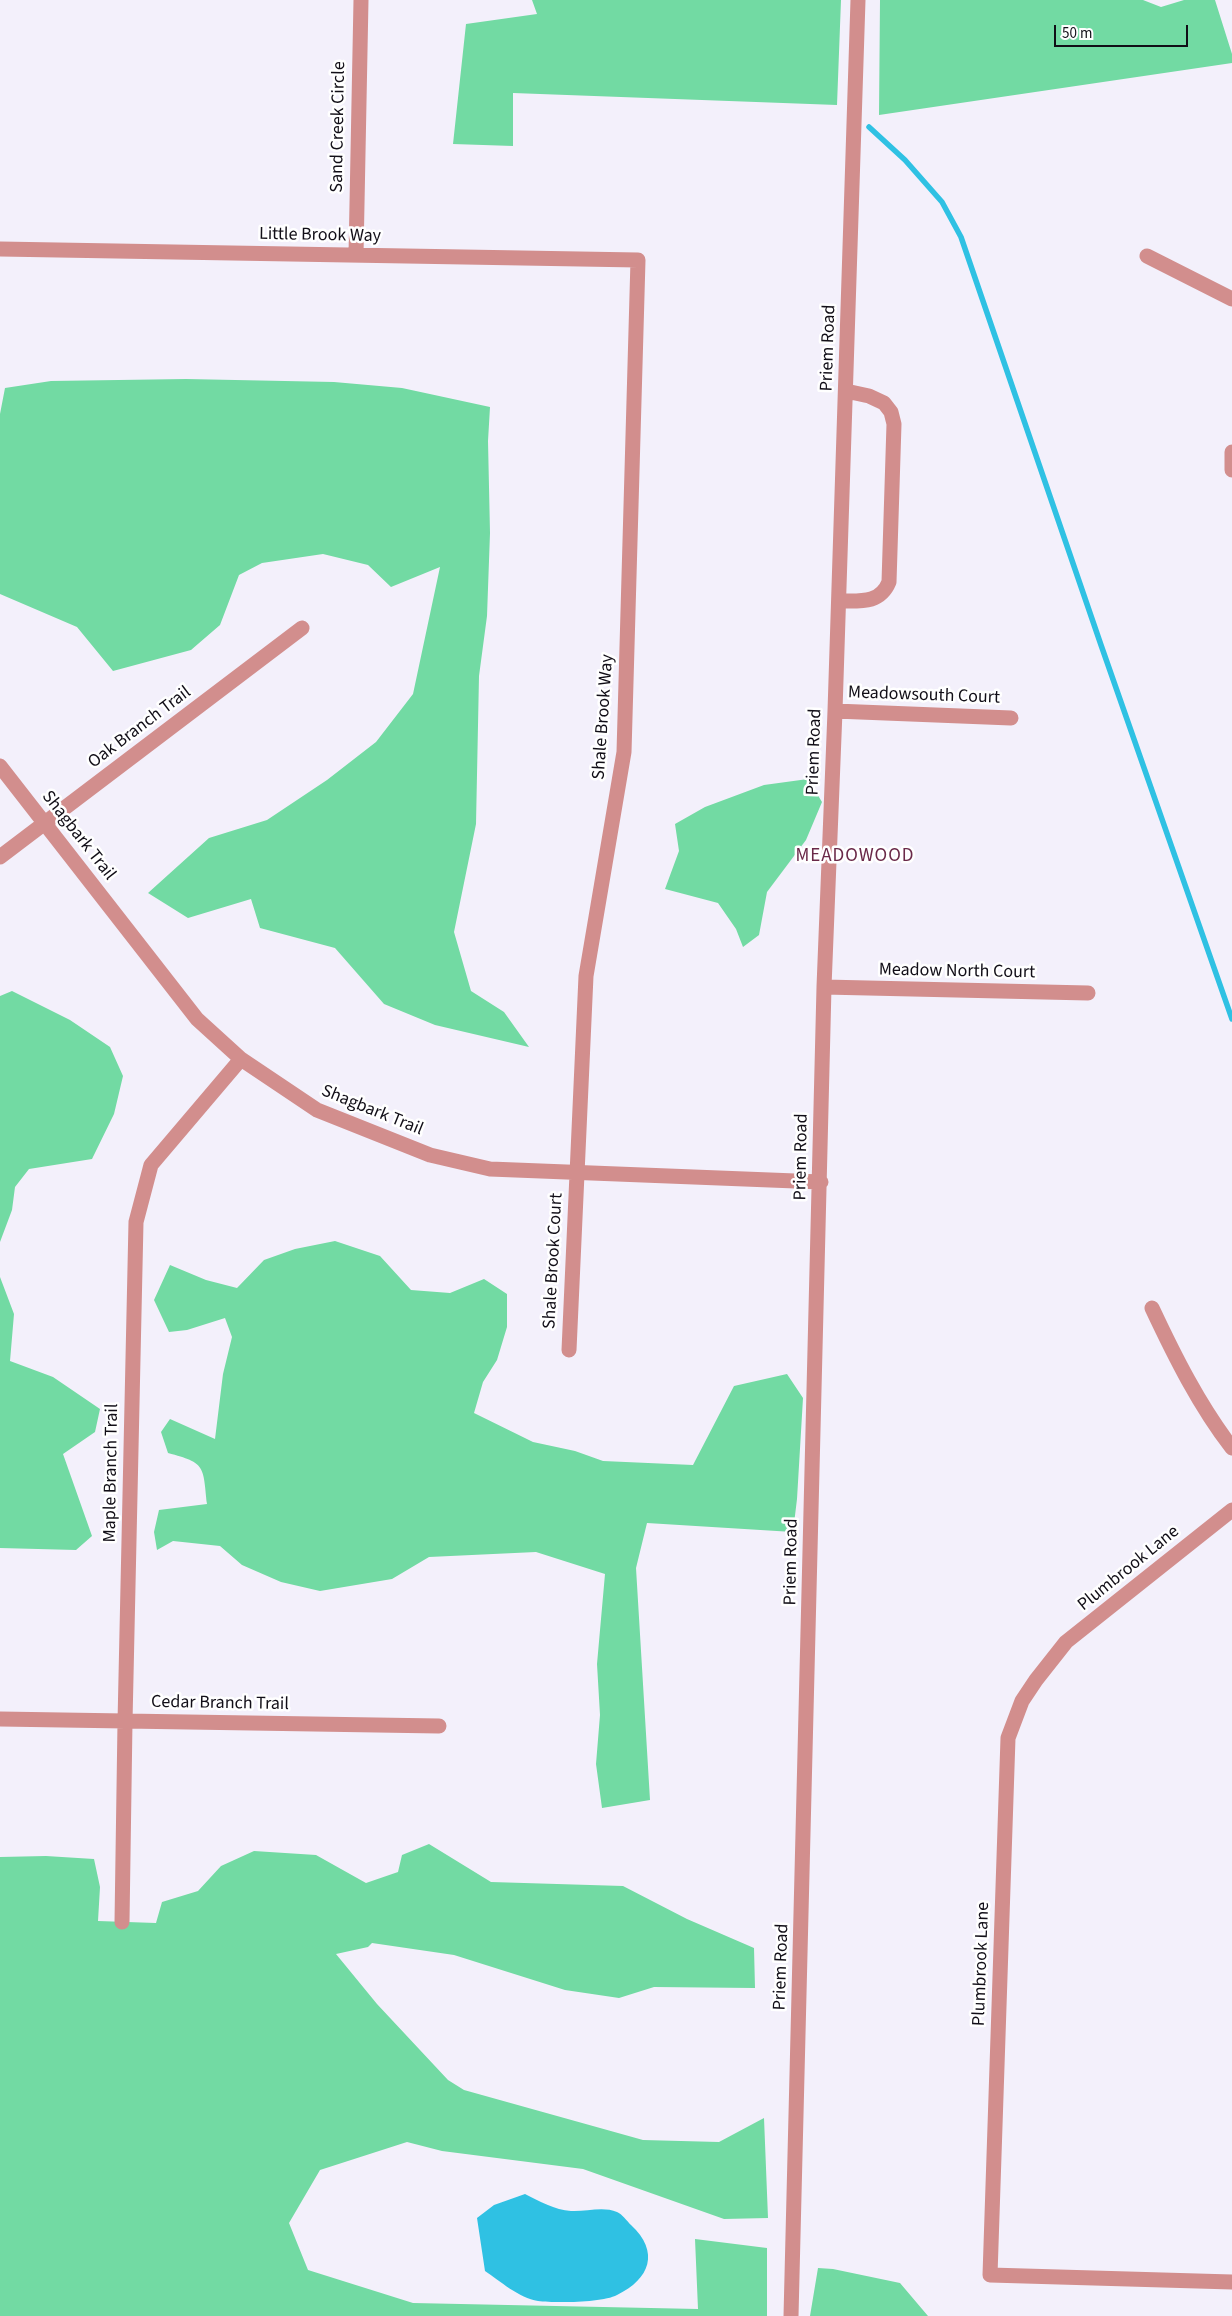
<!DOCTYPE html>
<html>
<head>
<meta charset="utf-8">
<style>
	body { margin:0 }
	#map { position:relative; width:1232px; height:2316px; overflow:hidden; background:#f3f0fb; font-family:"Source Sans 3",sans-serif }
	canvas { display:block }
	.scale { position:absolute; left:1054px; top:25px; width:134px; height:22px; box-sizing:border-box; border:2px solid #110e17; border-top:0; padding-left:6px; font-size:15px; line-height:18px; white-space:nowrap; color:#110e17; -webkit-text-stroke:4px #fff; paint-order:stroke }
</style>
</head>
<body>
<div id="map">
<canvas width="1232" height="2316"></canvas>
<div class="scale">50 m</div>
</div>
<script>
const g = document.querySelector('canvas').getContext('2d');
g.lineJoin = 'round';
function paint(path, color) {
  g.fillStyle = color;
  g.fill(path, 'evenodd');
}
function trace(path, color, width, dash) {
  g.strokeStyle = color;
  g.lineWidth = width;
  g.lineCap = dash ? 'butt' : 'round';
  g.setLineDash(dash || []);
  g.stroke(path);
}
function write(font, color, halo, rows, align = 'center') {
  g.font = font + ' "Source Sans 3",sans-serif';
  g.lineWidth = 5;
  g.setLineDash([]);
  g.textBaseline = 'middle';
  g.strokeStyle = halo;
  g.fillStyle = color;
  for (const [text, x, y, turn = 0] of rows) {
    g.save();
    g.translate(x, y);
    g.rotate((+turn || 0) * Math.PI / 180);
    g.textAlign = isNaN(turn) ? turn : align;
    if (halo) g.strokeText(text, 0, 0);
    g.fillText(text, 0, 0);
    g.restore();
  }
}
const forest = new Path2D(`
	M 532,0 L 841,0 L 837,105 L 513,93 L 513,146 L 453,144 L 466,24 L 537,14 Z
	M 880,0 L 1143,0 L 1161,7 L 1184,0 L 1215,0 L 1232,54 L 1232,63 L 879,115 Z
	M 186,379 L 334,382 L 402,388 L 490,407 L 488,441 L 490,533 L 487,616 L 479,676 L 476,824 L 454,932 L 471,991 L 504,1012 L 529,1047 L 435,1025 L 384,1004 L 335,948 L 260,928 L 251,899 L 188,918 L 148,893 L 209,838 L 267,820 L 327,780 L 376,742 L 413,694 L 440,567 L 391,587 L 368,565 L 323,554 L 262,563 L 239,575 L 220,625 L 191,650 L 113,671 L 77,627 L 0,594 L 0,414 L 5,388 L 51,381 Z
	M 808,779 L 822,802 L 806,840 L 767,892 L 759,935 L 743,947 L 736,929 L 718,903 L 665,889 L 679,851 L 675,824 L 705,807 L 764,785 Z
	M 12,991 L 70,1020 L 110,1047 L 123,1076 L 114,1114 L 92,1159 L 29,1169 L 15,1187 L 12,1210 L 0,1242 L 0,996 Z
	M 335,1241 L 380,1256 L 411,1290 L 450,1293 L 484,1279 L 507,1294 L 507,1327 L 497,1360 L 483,1382 L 474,1413 L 533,1442 L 575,1451 L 603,1461 L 693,1465 L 734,1386 L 787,1374 L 803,1398 L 797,1499 L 793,1532 L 647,1523 L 636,1568 L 650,1800 L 602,1808 L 596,1764 L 600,1715 L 597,1664 L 605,1574 L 536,1552 L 429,1557 L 392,1579 L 320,1591 L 281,1582 L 242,1565 L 220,1546 L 173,1541 L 157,1550 L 154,1532 L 159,1510 L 207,1504 C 203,1466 206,1463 168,1453 L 161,1432 L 170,1419 L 215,1439 L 223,1374 L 232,1337 L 225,1318 L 187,1330 L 169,1332 L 154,1300 L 170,1265 L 206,1280 L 237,1288 L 264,1260 L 295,1249 Z
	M 0,1277 L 14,1314 L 10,1361 L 53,1377 L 100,1409 L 95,1432 L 63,1454 L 92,1536 L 76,1550 L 0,1548 Z
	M 429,1844 L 491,1882 L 623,1886 L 687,1919 L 754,1948 L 755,1988 L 654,1987 L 619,1998 L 565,1990 L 454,1955 L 372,1943 L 368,1947 L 336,1954 L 377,2004 L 448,2080 L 464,2090 L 643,2140 L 719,2142 L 764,2118 L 768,2218 L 724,2219 L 583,2169 L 442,2151 L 407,2142 L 320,2170 L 289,2223 L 308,2270 L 413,2303 L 698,2309 L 695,2239 L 767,2248 L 767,2316 L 0,2316 L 0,1857 L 46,1856 L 94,1859 L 100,1887 L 98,1921 L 156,1923 L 162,1902 L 198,1891 L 221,1866 L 254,1851 L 316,1855 L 366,1883 L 398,1872 L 402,1855 Z
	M 818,2268 L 833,2269 L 900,2283 L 928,2316 L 810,2316 Z`);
const water = new Path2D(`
	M 525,2194 C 539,2201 555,2210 571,2211 C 585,2212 603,2206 617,2212 C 622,2214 627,2221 631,2225 C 660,2252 650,2279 617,2295 C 602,2303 554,2303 538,2301 C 519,2298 500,2281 485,2271 L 477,2218 L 494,2205 Z`);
const stream = new Path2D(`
	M 869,127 L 905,160 L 942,202 L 961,237 L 1101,645 L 1232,1019`);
const minor = new Path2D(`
	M 0,249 L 638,260 L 624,752 L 586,976 L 569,1350
	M 356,255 L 361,0
	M 1147,256 L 1232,299
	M 1232,452 L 1232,470
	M 839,601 C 860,601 880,604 889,582 L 894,424 L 891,412 L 884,403 L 869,396 L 846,391
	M 835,711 L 1011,718
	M 0,766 L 197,1019 L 241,1059 L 317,1110 L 430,1155 L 490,1169 L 821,1182
	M 0,857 L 302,628
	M 824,987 L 1088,993
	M 1152,1308 C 1175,1357 1199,1405 1232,1448
	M 1232,1510 L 1066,1642 L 1036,1680 L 1022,1701 L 1008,1738 L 990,2275 L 1232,2282
	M 0,1719 L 439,1726
	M 122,1922 L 125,1722 L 136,1222 L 151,1165 L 241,1059
	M 791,2316 L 824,987 L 835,711 L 858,0`);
const streetNames = [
	["Sand Creek Circle",339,127,-89],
	["Little Brook Way",320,236,1],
	["Priem Road",829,348,-88],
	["Meadowsouth Court",924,696,2],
	["Shale Brook Way",604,717,-86],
	["Oak Branch Trail",140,728,-37],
	["Priem Road",815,752,-88],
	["Shagbark Trail",78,836,52],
	["Meadow North Court",957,972,1],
	["Shagbark Trail",372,1111,22],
	["Priem Road",802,1157,-89],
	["Shale Brook Court",554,1261,-87],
	["Maple Branch Trail",112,1473,-89],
	["Priem Road",792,1562,-89],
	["Plumbrook Lane",1129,1569,-39],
	["Cedar Branch Trail",220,1704,1],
	["Plumbrook Lane",982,1964,-88],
	["Priem Road",782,1967,-88]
];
const neighbourhoodNames = [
	["MEADOWOOD",855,857]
];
paint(forest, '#72daa3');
paint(water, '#2fc1e3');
trace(stream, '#2fc1e3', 5.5);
trace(minor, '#d28e8d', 15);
write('18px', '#110e17', '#fff', streetNames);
g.letterSpacing = '1px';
write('19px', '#6a2949', '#fff', neighbourhoodNames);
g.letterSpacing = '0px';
</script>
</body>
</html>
